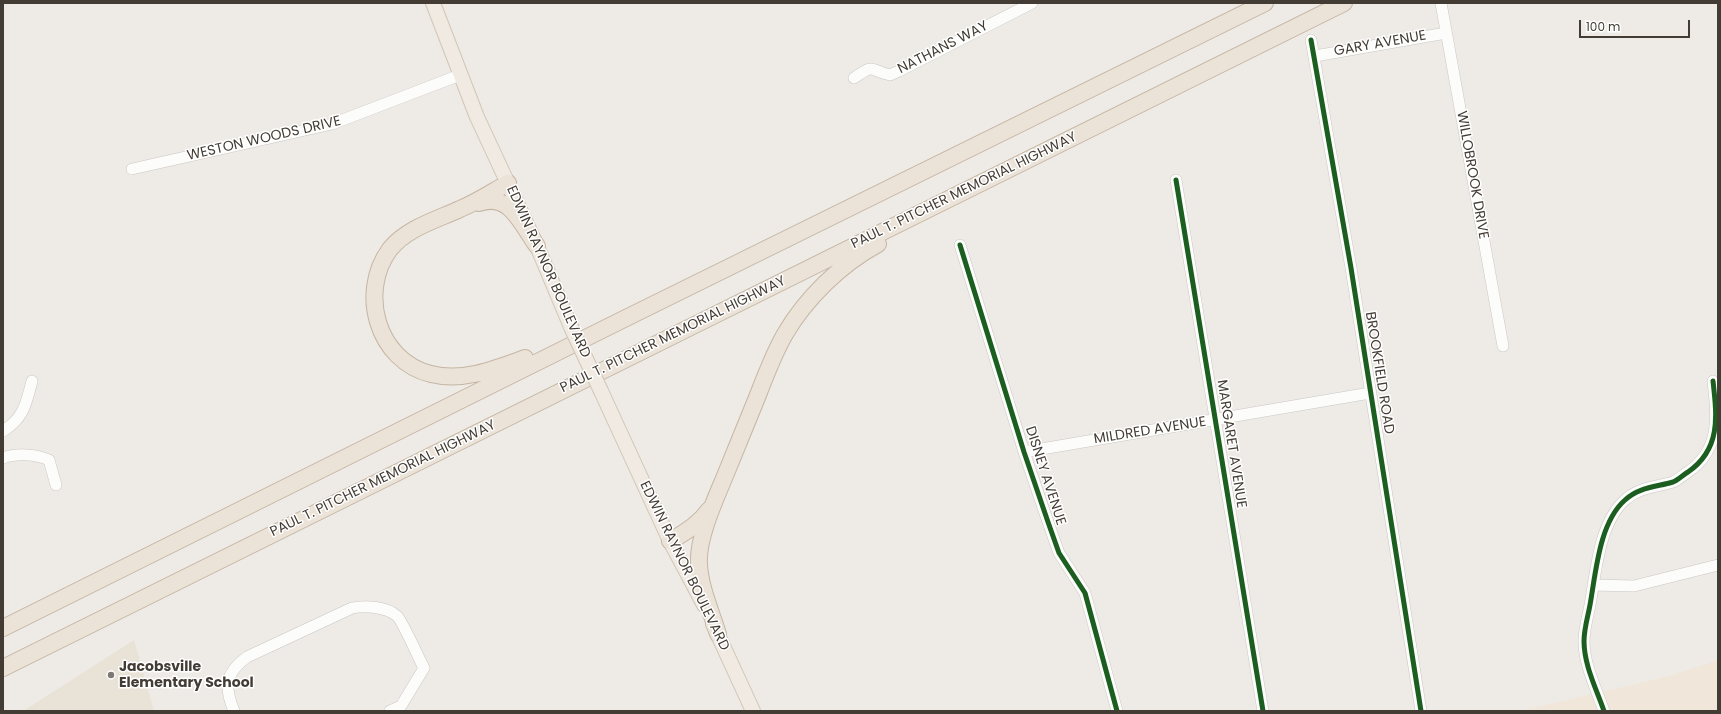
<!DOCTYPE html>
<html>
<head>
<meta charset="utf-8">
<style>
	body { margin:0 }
	#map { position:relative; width:1721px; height:714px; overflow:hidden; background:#eeebe7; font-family:Poppins,sans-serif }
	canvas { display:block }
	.frame { position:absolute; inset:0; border:4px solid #433c34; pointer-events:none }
	.scale { position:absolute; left:1579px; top:20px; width:111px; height:18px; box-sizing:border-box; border:2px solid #433c34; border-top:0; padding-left:5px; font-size:12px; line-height:14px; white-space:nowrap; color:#433c34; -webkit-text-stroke:3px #fff; paint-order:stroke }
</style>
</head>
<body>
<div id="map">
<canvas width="1721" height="714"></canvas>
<div class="frame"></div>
<div class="scale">100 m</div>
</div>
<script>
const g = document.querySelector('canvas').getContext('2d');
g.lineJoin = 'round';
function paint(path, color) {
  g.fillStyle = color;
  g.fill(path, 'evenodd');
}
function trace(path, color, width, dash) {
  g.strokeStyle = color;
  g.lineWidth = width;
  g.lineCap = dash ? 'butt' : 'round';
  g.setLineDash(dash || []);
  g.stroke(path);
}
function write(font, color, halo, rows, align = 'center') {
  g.font = font + ' Poppins,sans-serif';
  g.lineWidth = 3;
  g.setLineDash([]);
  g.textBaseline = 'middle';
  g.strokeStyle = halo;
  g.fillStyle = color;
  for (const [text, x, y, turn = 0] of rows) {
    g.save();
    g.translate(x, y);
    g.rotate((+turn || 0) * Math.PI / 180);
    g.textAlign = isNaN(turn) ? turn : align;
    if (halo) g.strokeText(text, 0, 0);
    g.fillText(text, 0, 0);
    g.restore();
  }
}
const commercial = new Path2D(`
	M 1718,660 L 1718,711 L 1520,711 L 1669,676 Z`);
const education = new Path2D(`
	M 134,640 L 154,711 L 23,711 Z`);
const minor = new Path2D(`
	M 1441,3 L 1503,346
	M 1311,40 L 1351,268 L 1421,711
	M 1315,56 L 1446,33
	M 854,78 C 876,63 868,70 890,75 L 899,71 L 1032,3
	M 132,169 L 332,124 L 460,75
	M 1176,180 L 1263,711
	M 960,245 L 1024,452 L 1048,522 L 1059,553 L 1085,593 L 1117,711
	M 3,431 C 24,418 26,404 32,381
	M 1024,452 L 1370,393
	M 3,458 C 16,453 36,454 49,460 L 56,485
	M 1593,585 L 1634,586 L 1718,565
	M 234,711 C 224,687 225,673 247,657 L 352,608 C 365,605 387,607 397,616 C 402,620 419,659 424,668 L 401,706 L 390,711
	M 1604,711 C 1596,688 1584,665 1584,641 C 1584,629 1588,616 1590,605 C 1596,572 1599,523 1625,500 C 1639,487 1656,487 1673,482 C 1678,480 1683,475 1688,472 C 1721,449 1717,417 1713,381`);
const major = new Path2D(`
	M 433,3 L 477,117 L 537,246 L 571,327
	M 601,391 L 670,541 L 704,605
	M 713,624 L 753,711`);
const highway = new Path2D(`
	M 508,183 C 492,192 477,202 460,209 C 436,220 407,228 390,249 C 358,292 377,361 431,374 C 463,382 495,369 525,358
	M 479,203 C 510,192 521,224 537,246
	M 670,541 C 685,533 699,524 709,510
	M 3,628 L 628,317 L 1265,3
	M 718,634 C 711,611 700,587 699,564 C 697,537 717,496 727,471 C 737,446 748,420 758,395 C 766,374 774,353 785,334 C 806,298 841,264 878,244
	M 3,668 L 1344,3`);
const majorBridge = new Path2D(`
	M 571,327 L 601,391`);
const cycleway = new Path2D(`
	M 1311,40 L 1351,268 L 1421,711
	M 1176,180 L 1263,711
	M 960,245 L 1024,452 L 1048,522 L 1059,553 L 1085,593 L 1117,711
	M 1604,711 C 1596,688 1584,665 1584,641 C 1584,629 1588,616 1590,605 C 1596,572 1599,523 1625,500 C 1639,487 1656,487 1673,482 C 1678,480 1683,475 1688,472 C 1721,449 1717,417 1713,381`);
const markers = [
	[111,675,4,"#7f7973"]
];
const streetNames = [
	["GARY AVENUE",1380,44,-10],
	["NATHANS WAY",943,48,-27],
	["WESTON WOODS DRIVE",264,139,-13],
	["WILLOBROOK DRIVE",1472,175,80],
	["PAUL T. PITCHER MEMORIAL HIGHWAY",964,191,-26],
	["EDWIN RAYNOR BOULEVARD",548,272,66],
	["PAUL T. PITCHER MEMORIAL HIGHWAY",673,335,-26],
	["BROOKFIELD ROAD",1379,373,81],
	["MILDRED AVENUE",1150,431,-9],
	["MARGARET AVENUE",1231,444,81],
	["DISNEY AVENUE",1045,476,72],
	["PAUL T. PITCHER MEMORIAL HIGHWAY",383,479,-26],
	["EDWIN RAYNOR BOULEVARD",684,566,64]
];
const poiNames = [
	["Jacobsville",119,667],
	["Elementary School",119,683]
];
paint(commercial, '#f1e6da');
paint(education, '#e9e2d6');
trace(minor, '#cac7c3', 12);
trace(major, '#d0c6b5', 16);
trace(highway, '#c5b6a3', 18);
trace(minor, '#fcfcfb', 11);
trace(major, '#f0eae2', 14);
trace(highway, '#ebe2d8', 16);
trace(majorBridge, '#d0c6b5', 16, []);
trace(majorBridge, '#f0eae2', 14);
trace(cycleway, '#1b5e20', 5);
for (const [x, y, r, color] of markers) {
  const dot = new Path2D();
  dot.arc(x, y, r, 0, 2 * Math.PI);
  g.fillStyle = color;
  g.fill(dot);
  trace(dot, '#fff', 1.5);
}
write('14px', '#433c34', '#fff', streetNames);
write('bold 14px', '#433c34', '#fff', poiNames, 'left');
</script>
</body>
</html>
